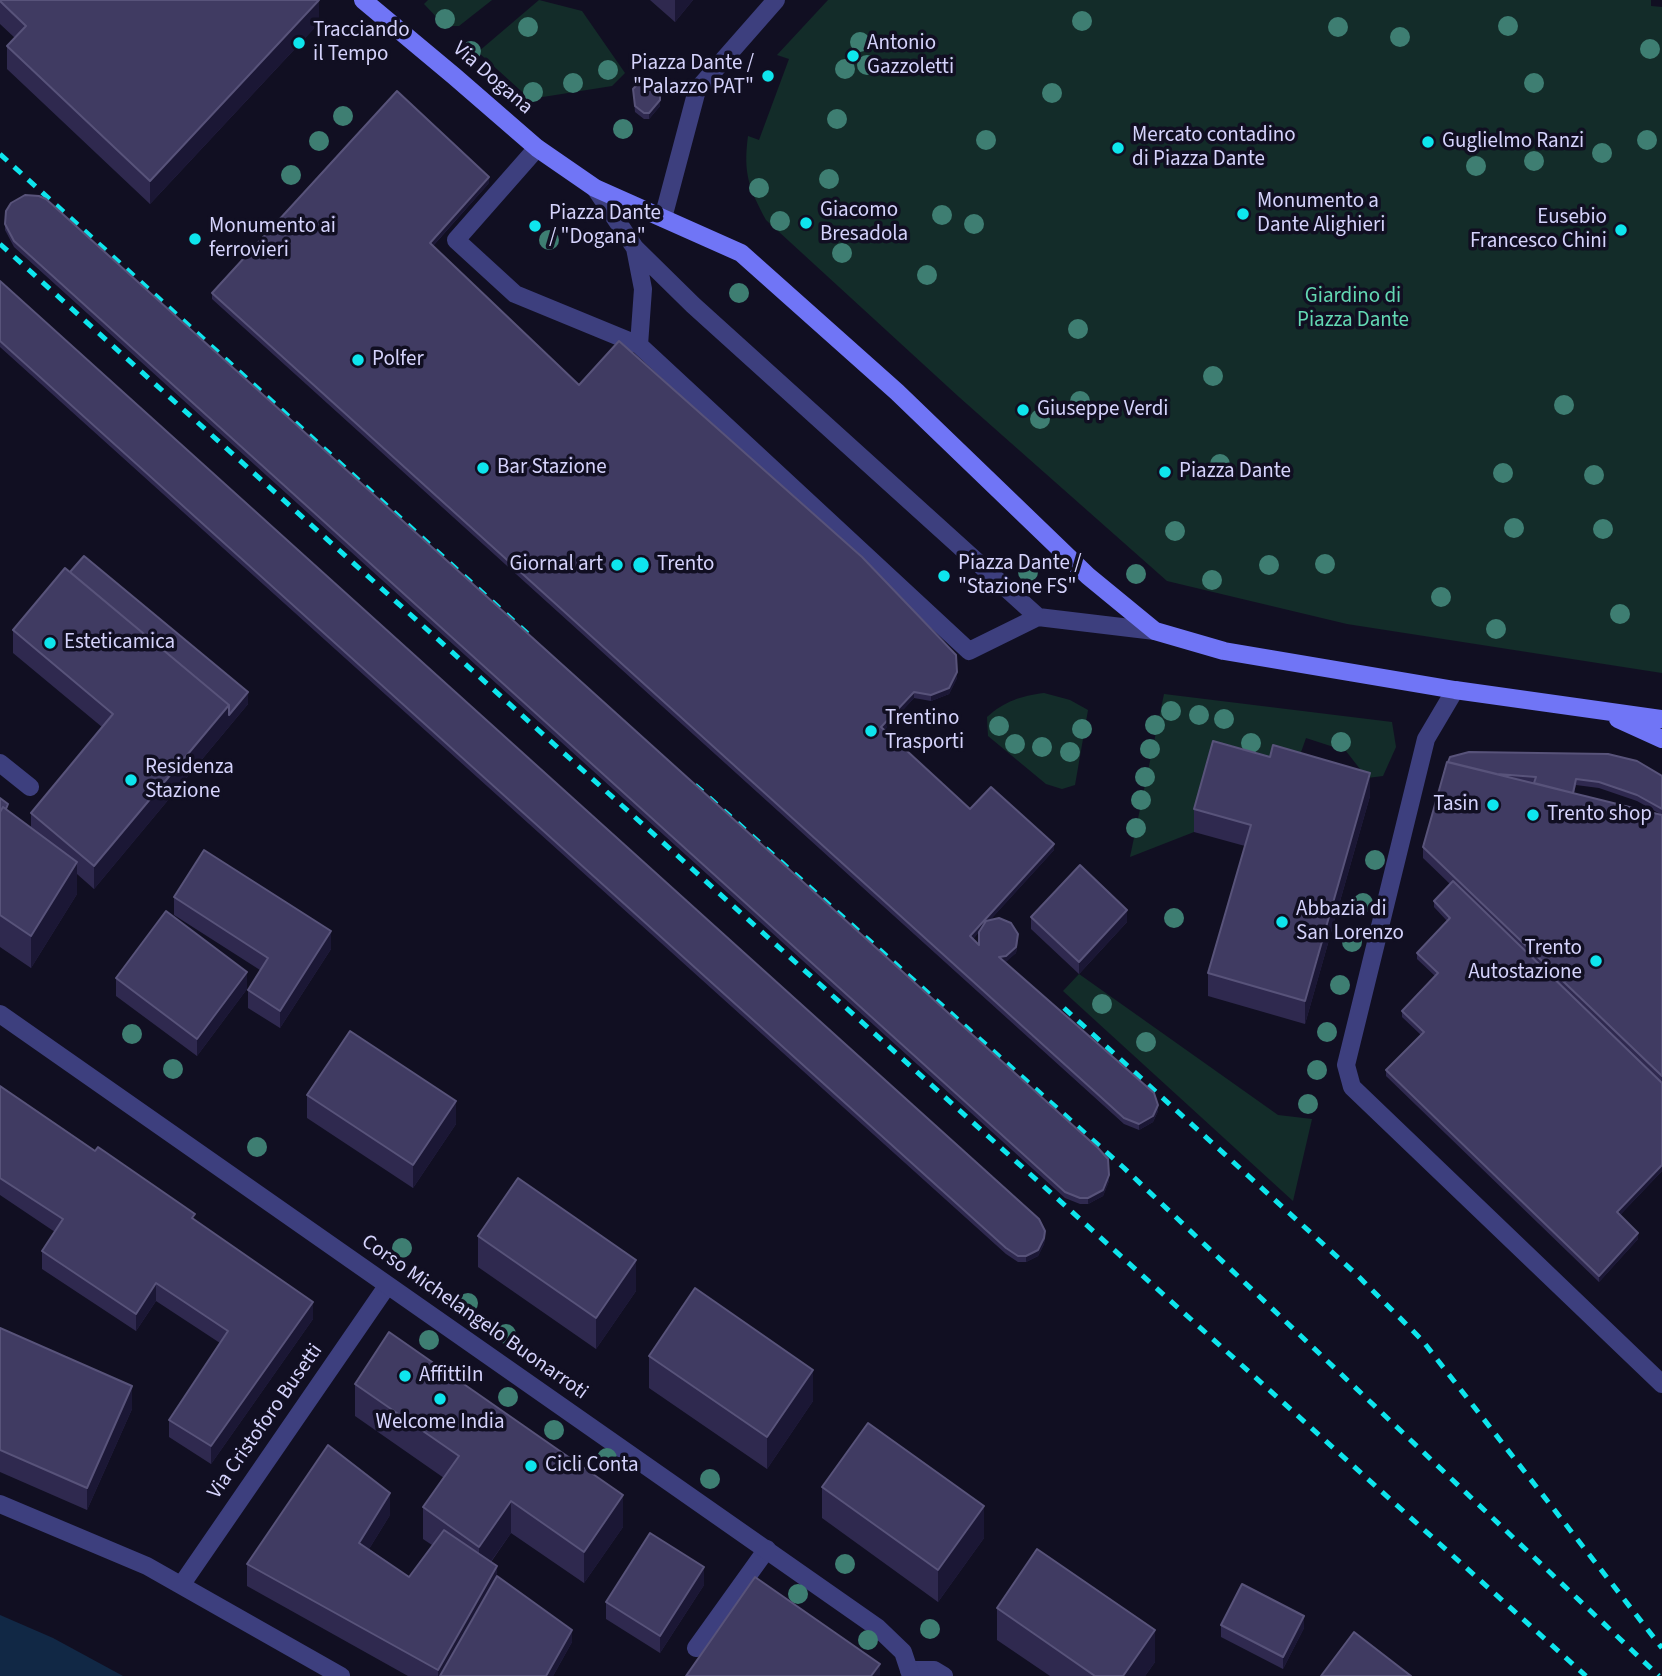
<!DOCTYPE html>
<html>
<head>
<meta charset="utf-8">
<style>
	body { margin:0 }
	canvas { display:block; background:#110f22 }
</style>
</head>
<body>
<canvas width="1662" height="1676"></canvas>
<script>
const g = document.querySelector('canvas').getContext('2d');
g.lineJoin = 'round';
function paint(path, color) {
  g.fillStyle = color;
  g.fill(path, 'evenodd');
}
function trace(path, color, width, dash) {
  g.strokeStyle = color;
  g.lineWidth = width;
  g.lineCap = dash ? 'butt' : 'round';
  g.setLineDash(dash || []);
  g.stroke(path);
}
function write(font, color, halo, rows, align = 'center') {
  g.font = font + ' "Source Sans 3",sans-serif';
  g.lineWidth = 7;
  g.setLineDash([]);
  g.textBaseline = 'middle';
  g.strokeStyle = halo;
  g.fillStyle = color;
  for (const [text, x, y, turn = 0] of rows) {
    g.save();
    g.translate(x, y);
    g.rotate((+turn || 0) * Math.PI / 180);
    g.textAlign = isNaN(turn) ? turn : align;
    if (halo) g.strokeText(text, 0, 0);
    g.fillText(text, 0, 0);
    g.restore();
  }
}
const green = new Path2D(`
	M 428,0 L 492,0 L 459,26 L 445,26 L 424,4 Z
	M 539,0 L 582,11 L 625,73 L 612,86 L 530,99 L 478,52 Z
	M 828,0 L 1651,0 L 1651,6 L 1662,7 L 1662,673 L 1347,624 L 1167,581 L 959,397 L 766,220 C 749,188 743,174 748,136 L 759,140 L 789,59 L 777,55 Z
	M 1044,693 L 1070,700 L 1088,710 L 1075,785 L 1062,789 L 1046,784 L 988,736 L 987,717 C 1005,701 1021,696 1044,693 Z
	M 1164,694 L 1392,722 L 1396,747 L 1383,776 L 1367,778 L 1346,751 L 1306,738 L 1300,755 L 1214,764 L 1194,832 L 1130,857 Z
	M 1079,974 L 1278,1115 L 1312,1119 L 1293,1201 L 1063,991 Z`);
const water = new Path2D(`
	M 0,1615 L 53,1638 L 123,1676 L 0,1676 Z`);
const service = new Path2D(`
	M 537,148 L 456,240 L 515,294 L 639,345
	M 595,188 L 635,248 L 693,305 L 1038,617 L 1155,631
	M 635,248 L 643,289 L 639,345 L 969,651 L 1038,617
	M 1455,690 L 1426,739 L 1346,1065 L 1352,1087 L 1662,1384
	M 696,1648 L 767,1549
	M 909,1670 L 934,1670 L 944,1676`);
const minor = new Path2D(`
	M 663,218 L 697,90 L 776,0
	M 0,763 L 30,787
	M 0,1504 L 147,1566 L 341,1676
	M 182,1584 L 387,1286`);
const tertiary = new Path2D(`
	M 0,1014 L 878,1628 L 903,1652 L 911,1676`);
const secondary = new Path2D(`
	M 363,0 L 454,76 L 537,148 L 595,188 L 741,253 L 897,392 L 1088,576 L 1155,631 L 1224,651 L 1455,690 L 1662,719
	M 1618,719 L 1662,739`);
const rail = new Path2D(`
	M 0,154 L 529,635
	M 0,244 L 1586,1676
	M 695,785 L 1123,1167 L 1659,1676
	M 1064,1008 L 1355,1273 L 1422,1340 L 1662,1648`);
const trees = [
	[445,19],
	[1082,21],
	[1508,26],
	[528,27],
	[1338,27],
	[1400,37],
	[860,42],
	[1650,49],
	[471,51],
	[867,65],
	[845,69],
	[608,70],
	[573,83],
	[1534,83],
	[533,92],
	[1052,93],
	[343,116],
	[837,119],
	[623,129],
	[986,140],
	[1647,140],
	[319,141],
	[1602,153],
	[1534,161],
	[1476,166],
	[291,175],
	[829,179],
	[759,188],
	[942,215],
	[780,221],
	[974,224],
	[549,240],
	[842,253],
	[927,275],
	[739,293],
	[1078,329],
	[1213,376],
	[1080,401],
	[1564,405],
	[1040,419],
	[1220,464],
	[1503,473],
	[1594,475],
	[1514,528],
	[1603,529],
	[1175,531],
	[1325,564],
	[1269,565],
	[1028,572],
	[1136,574],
	[1212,580],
	[1441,597],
	[1620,614],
	[1496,629],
	[1171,711],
	[1199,715],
	[1224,719],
	[1155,725],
	[999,726],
	[1082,729],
	[1341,742],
	[1251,743],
	[1015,744],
	[1042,747],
	[1150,749],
	[1070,752],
	[1145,777],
	[1141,800],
	[1136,828],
	[1375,860],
	[1363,903],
	[1174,918],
	[1352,942],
	[1340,985],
	[1102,1004],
	[1327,1032],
	[132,1034],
	[1146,1042],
	[173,1069],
	[1317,1070],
	[1308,1104],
	[257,1147],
	[402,1248],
	[468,1303],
	[506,1334],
	[429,1340],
	[508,1397],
	[554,1430],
	[607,1458],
	[710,1479],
	[845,1564],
	[798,1594],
	[930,1629],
	[868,1640]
];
const wall = new Path2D(`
	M 0,0 L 319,23 L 150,204 L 7,69 L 7,46 L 15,38 L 0,24 Z
	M 650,0 L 693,0 L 675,22 Z
	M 660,88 L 660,106 L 649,119 L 644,119 L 635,112 L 633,89 Z
	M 489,183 L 433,246 L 579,385 L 957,678 L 949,694 L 931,701 L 914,698 L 884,730 L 970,809 L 1054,850 L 990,920 L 1018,940 L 1016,953 L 1005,962 L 1158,1111 L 1153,1122 L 1139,1130 L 1124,1124 L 212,299 L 212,293 ZM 979,932 L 979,945 L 973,939 Z
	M 5,224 L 1109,1181 L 1103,1196 L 1088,1204 L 1080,1204 L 1065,1198 L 14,247 L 5,230 Z
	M 0,281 L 1045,1237 L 1044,1244 L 1038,1256 L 1026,1262 L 1018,1262 L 1006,1254 L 0,347 Z
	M 13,630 L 248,704 L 94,889 L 77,874 L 77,894 L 31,968 L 0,947 L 0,798 L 8,811 L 31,828 L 31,813 L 102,727 L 13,653 Z
	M 1447,762 L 1662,776 L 1662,815 L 1637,801 L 1599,788 L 1576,785 L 1574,793 L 1662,815 L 1662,1171 L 1620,1215 L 1638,1239 L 1599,1282 L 1386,1076 L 1386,1070 L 1421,1035 L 1402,1017 L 1402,1011 L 1435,976 L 1417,959 L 1417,953 L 1447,921 L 1434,907 L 1434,901 L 1450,884 L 1423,858 L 1423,847 Z
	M 1370,796 L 1305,1024 L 1208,996 L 1208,973 L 1245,846 L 1194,832 L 1194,809 Z
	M 174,897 L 331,949 L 280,1028 L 248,1008 L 248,990 L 260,970 L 174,915 Z
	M 1031,917 L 1127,922 L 1079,974 L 1031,929 Z
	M 116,978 L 247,989 L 197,1056 L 116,996 Z
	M 0,1086 L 195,1220 L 313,1319 L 211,1464 L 169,1437 L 169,1420 L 220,1343 L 156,1301 L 136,1331 L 42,1269 L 42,1251 L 55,1232 L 0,1195 Z
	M 307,1095 L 456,1124 L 413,1188 L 307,1118 Z
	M 478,1236 L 636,1291 L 596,1349 L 478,1267 Z
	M 0,1328 L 132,1409 L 87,1510 L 0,1472 Z
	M 649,1356 L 813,1401 L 767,1469 L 649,1388 Z
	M 355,1384 L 623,1527 L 584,1583 L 511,1533 L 491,1562 L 497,1576 L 572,1642 L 553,1676 L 408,1676 L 247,1586 L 247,1564 L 390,1515 L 369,1549 L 409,1577 L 432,1545 L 423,1539 L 423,1507 L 444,1478 L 355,1416 Z
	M 822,1487 L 984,1538 L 938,1602 L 822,1518 Z
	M 704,1585 L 660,1653 L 606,1619 L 606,1602 Z
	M 997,1608 L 1155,1662 L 1145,1676 L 1050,1676 L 997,1640 Z
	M 1221,1625 L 1304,1628 L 1283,1669 L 1221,1637 Z`);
const shadedWall = new Path2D(`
	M 319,0 L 319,23 L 150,204 L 150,181 Z
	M 675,0 L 693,0 L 675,22 Z
	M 660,100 L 660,106 L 649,119 L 649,113 Z
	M 489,177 L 489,183 L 430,249 L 430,243 Z
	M 957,672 L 957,678 L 949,694 L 931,701 L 931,695 Z
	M 248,692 L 248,704 L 94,889 L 94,866 L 229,705 Z
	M 914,692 L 914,698 L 881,734 L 881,727 Z
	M 1370,773 L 1370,796 L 1305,1024 L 1305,1001 Z
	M 1054,844 L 1054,850 L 970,942 L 970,936 Z
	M 77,862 L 77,894 L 31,968 L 31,936 Z
	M 1127,910 L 1127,922 L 1079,974 L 1079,962 Z
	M 331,931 L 331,949 L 280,1028 L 280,1011 Z
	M 1018,934 L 1016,953 L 1006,962 L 999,964 L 999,957 Z
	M 247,972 L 247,989 L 197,1056 L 197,1039 Z
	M 456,1101 L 456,1124 L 413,1188 L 413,1165 Z
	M 1158,1105 L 1158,1111 L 1153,1122 L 1139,1130 L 1139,1124 Z
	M 1662,1165 L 1662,1171 L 1617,1218 L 1617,1212 Z
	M 1109,1175 L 1109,1181 L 1103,1196 L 1088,1204 L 1088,1198 Z
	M 1638,1233 L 1638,1239 L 1599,1282 L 1599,1276 Z
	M 1044,1238 L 1044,1244 L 1038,1256 L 1026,1262 L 1026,1256 Z
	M 636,1260 L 636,1291 L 596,1349 L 596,1318 Z
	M 156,1283 L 156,1301 L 136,1331 L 136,1314 Z
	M 313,1302 L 313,1319 L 211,1464 L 211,1446 Z
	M 813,1370 L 813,1401 L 767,1469 L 767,1437 Z
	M 132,1386 L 132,1409 L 87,1510 L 87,1488 Z
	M 390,1493 L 390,1515 L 359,1565 L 359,1543 Z
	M 623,1495 L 623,1527 L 584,1583 L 584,1552 Z
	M 511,1501 L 511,1533 L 479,1578 L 479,1547 Z
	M 984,1506 L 984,1538 L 938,1602 L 938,1570 Z
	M 497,1566 L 497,1588 L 447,1676 L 438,1676 L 438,1670 Z
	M 704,1567 L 704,1585 L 660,1653 L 660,1636 Z
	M 1304,1616 L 1304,1628 L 1283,1669 L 1283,1657 Z
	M 572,1630 L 572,1642 L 553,1676 L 546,1676 Z
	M 1155,1630 L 1155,1662 L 1145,1676 L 1123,1676 Z
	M 880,1664 L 880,1676 L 871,1676 Z`);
const building = new Path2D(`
	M 0,0 L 319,0 L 150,181 L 7,46 L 26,26 L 0,1 Z
	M 643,78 L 652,78 L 660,88 L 660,100 L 649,113 L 644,113 L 635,106 L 633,89 Z
	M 397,91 L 489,177 L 430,243 L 579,385 L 619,341 L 862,557 L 956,655 L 957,672 L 949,688 L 931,695 L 914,692 L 881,727 L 970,809 L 991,787 L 1054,844 L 970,936 L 979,945 L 979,932 L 986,921 L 999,918 L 1011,923 L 1018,934 L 1016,947 L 1006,956 L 999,957 L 1154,1093 L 1158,1105 L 1153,1116 L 1139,1124 L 1124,1118 L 212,293 Z
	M 25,195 L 39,196 L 46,199 L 1098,1148 L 1108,1159 L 1109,1175 L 1103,1190 L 1088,1198 L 1080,1198 L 1065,1192 L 14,241 L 5,224 L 6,211 L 11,203 Z
	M 0,281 L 1039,1219 L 1045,1231 L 1044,1238 L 1038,1250 L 1026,1256 L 1018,1256 L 1006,1248 L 0,341 Z
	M 84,556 L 248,692 L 229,715 L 229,705 L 70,572 Z
	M 65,568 L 229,705 L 94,866 L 31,813 L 113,714 L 13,630 Z
	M 1213,741 L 1270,757 L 1273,745 L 1370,773 L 1305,1001 L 1208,973 L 1251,825 L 1194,809 Z
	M 1469,752 L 1608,754 L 1637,761 L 1662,776 L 1662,809 L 1637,795 L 1599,782 L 1576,779 L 1573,793 L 1534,783 L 1536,777 L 1497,774 L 1448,762 L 1450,757 Z
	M 1447,762 L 1662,815 L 1662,1076 L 1423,847 Z
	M 0,798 L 8,804 L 6,809 L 3,807 L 0,812 Z
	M 3,807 L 77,862 L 31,936 L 0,915 L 0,812 Z
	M 204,850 L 331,931 L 280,1011 L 248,990 L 268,958 L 174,897 Z
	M 1080,865 L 1127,910 L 1079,962 L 1031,917 Z
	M 1453,881 L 1662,1083 L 1662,1165 L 1617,1212 L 1638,1233 L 1599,1276 L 1386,1070 L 1424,1032 L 1402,1011 L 1438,973 L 1417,953 L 1450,918 L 1434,901 Z
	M 166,911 L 247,972 L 197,1039 L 116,978 Z
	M 350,1031 L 456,1101 L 413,1165 L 307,1095 Z
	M 0,1086 L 95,1151 L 98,1147 L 195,1214 L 192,1218 L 313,1302 L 211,1446 L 169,1420 L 228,1331 L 156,1283 L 136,1314 L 42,1251 L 63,1219 L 0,1178 Z
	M 518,1178 L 636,1260 L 596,1318 L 478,1236 Z
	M 695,1288 L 813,1370 L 767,1437 L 649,1356 Z
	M 0,1328 L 132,1386 L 87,1488 L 0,1450 Z
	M 389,1332 L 623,1495 L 584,1552 L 511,1501 L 479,1547 L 423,1507 L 459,1456 L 355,1384 Z
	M 868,1423 L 984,1506 L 938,1570 L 822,1487 Z
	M 328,1445 L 390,1493 L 359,1543 L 409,1577 L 444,1530 L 497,1566 L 438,1670 L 247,1564 Z
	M 650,1533 L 704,1567 L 660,1636 L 606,1602 Z
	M 1037,1549 L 1155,1630 L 1123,1676 L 1095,1676 L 997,1608 Z
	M 497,1576 L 572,1630 L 546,1676 L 440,1676 Z
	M 755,1577 L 880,1664 L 871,1676 L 686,1676 Z
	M 1242,1584 L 1304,1616 L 1283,1657 L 1221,1625 Z
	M 1354,1632 L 1411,1676 L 1321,1676 Z`);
const markers = [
	[299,43,7,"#0ee5ed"],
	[853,56,7,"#0ee5ed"],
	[768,76,7,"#0ee5ed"],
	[1428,142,7,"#0ee5ed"],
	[1118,148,7,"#0ee5ed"],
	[1243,214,7,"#0ee5ed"],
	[806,223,7,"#0ee5ed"],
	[535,226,7,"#0ee5ed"],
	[1621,230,7,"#0ee5ed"],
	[195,239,7,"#0ee5ed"],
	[358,360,7,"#0ee5ed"],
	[1023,410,7,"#0ee5ed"],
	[483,468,7,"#0ee5ed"],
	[1165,472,7,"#0ee5ed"],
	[617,565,7,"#0ee5ed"],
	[641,565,9,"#0ee5ed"],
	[944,576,7,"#0ee5ed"],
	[50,643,7,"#0ee5ed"],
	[871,731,7,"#0ee5ed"],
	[131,780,7,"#0ee5ed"],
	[1493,805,7,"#0ee5ed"],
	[1533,815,7,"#0ee5ed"],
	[1282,922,7,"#0ee5ed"],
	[1596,961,7,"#0ee5ed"],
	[405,1376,7,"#0ee5ed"],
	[440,1399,7,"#0ee5ed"],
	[531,1466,7,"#0ee5ed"]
];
const poiNames = [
	["Tracciando",313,31],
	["il Tempo",313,55],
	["Antonio",867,44],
	["Gazzoletti",867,68],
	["Piazza Dante /",754,64,"right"],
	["\"Palazzo PAT\"",754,88,"right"],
	["Mercato contadino",1132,136],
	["di Piazza Dante",1132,160],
	["Guglielmo Ranzi",1442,142],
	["Monumento a",1257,202],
	["Dante Alighieri",1257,226],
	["Giacomo",820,211],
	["Bresadola",820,235],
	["Piazza Dante",549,214],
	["/ \"Dogana\"",549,238],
	["Eusebio",1607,218,"right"],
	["Francesco Chini",1607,242,"right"],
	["Monumento ai",209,227],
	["ferrovieri",209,251],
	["Polfer",372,360],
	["Giuseppe Verdi",1037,410],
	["Bar Stazione",497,468],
	["Piazza Dante",1179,472],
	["Piazza Dante /",958,564],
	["\"Stazione FS\"",958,588],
	["Giornal art",603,565,"right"],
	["Trento",657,565],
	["Esteticamica",64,643],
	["Trentino",885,719],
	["Trasporti",885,743],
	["Residenza",145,768],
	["Stazione",145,792],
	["Tasin",1479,805,"right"],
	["Trento shop",1547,815],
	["Abbazia di",1296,910],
	["San Lorenzo",1296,934],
	["Trento",1582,949,"right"],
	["Autostazione",1582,973,"right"],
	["AffittiIn",419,1376],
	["Welcome India",440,1423,"center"],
	["Cicli Conta",545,1466]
];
const streetNames = [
	["Via Dogana",492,79,41],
	["Corso Michelangelo Buonarroti",474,1318,35],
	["Via Cristoforo Busetti",266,1422,-55]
];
const parkNames = [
	["Giardino di",1353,297],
	["Piazza Dante",1353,321]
];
paint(green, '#132c29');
paint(water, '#112845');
trace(service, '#3d3f7e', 18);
trace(minor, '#3d3f7e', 18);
trace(tertiary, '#3d3f7e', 18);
trace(secondary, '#7075f6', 18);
trace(rail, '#0ee5ed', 5, [10, 9]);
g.fillStyle = '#3e7e72';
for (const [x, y] of trees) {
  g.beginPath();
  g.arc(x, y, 10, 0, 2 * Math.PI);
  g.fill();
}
paint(wall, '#2f294f');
paint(shadedWall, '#1b1735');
paint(building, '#403b62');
trace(building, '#58537a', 2);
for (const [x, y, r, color] of markers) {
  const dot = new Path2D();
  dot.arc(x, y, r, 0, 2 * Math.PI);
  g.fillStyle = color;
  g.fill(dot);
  trace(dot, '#110f22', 2.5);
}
write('21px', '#d5d3fc', '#110f22', poiNames, 'left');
write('21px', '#d5d3fc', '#110f22', streetNames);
write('21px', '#63d8b3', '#110f22', parkNames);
</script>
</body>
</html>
